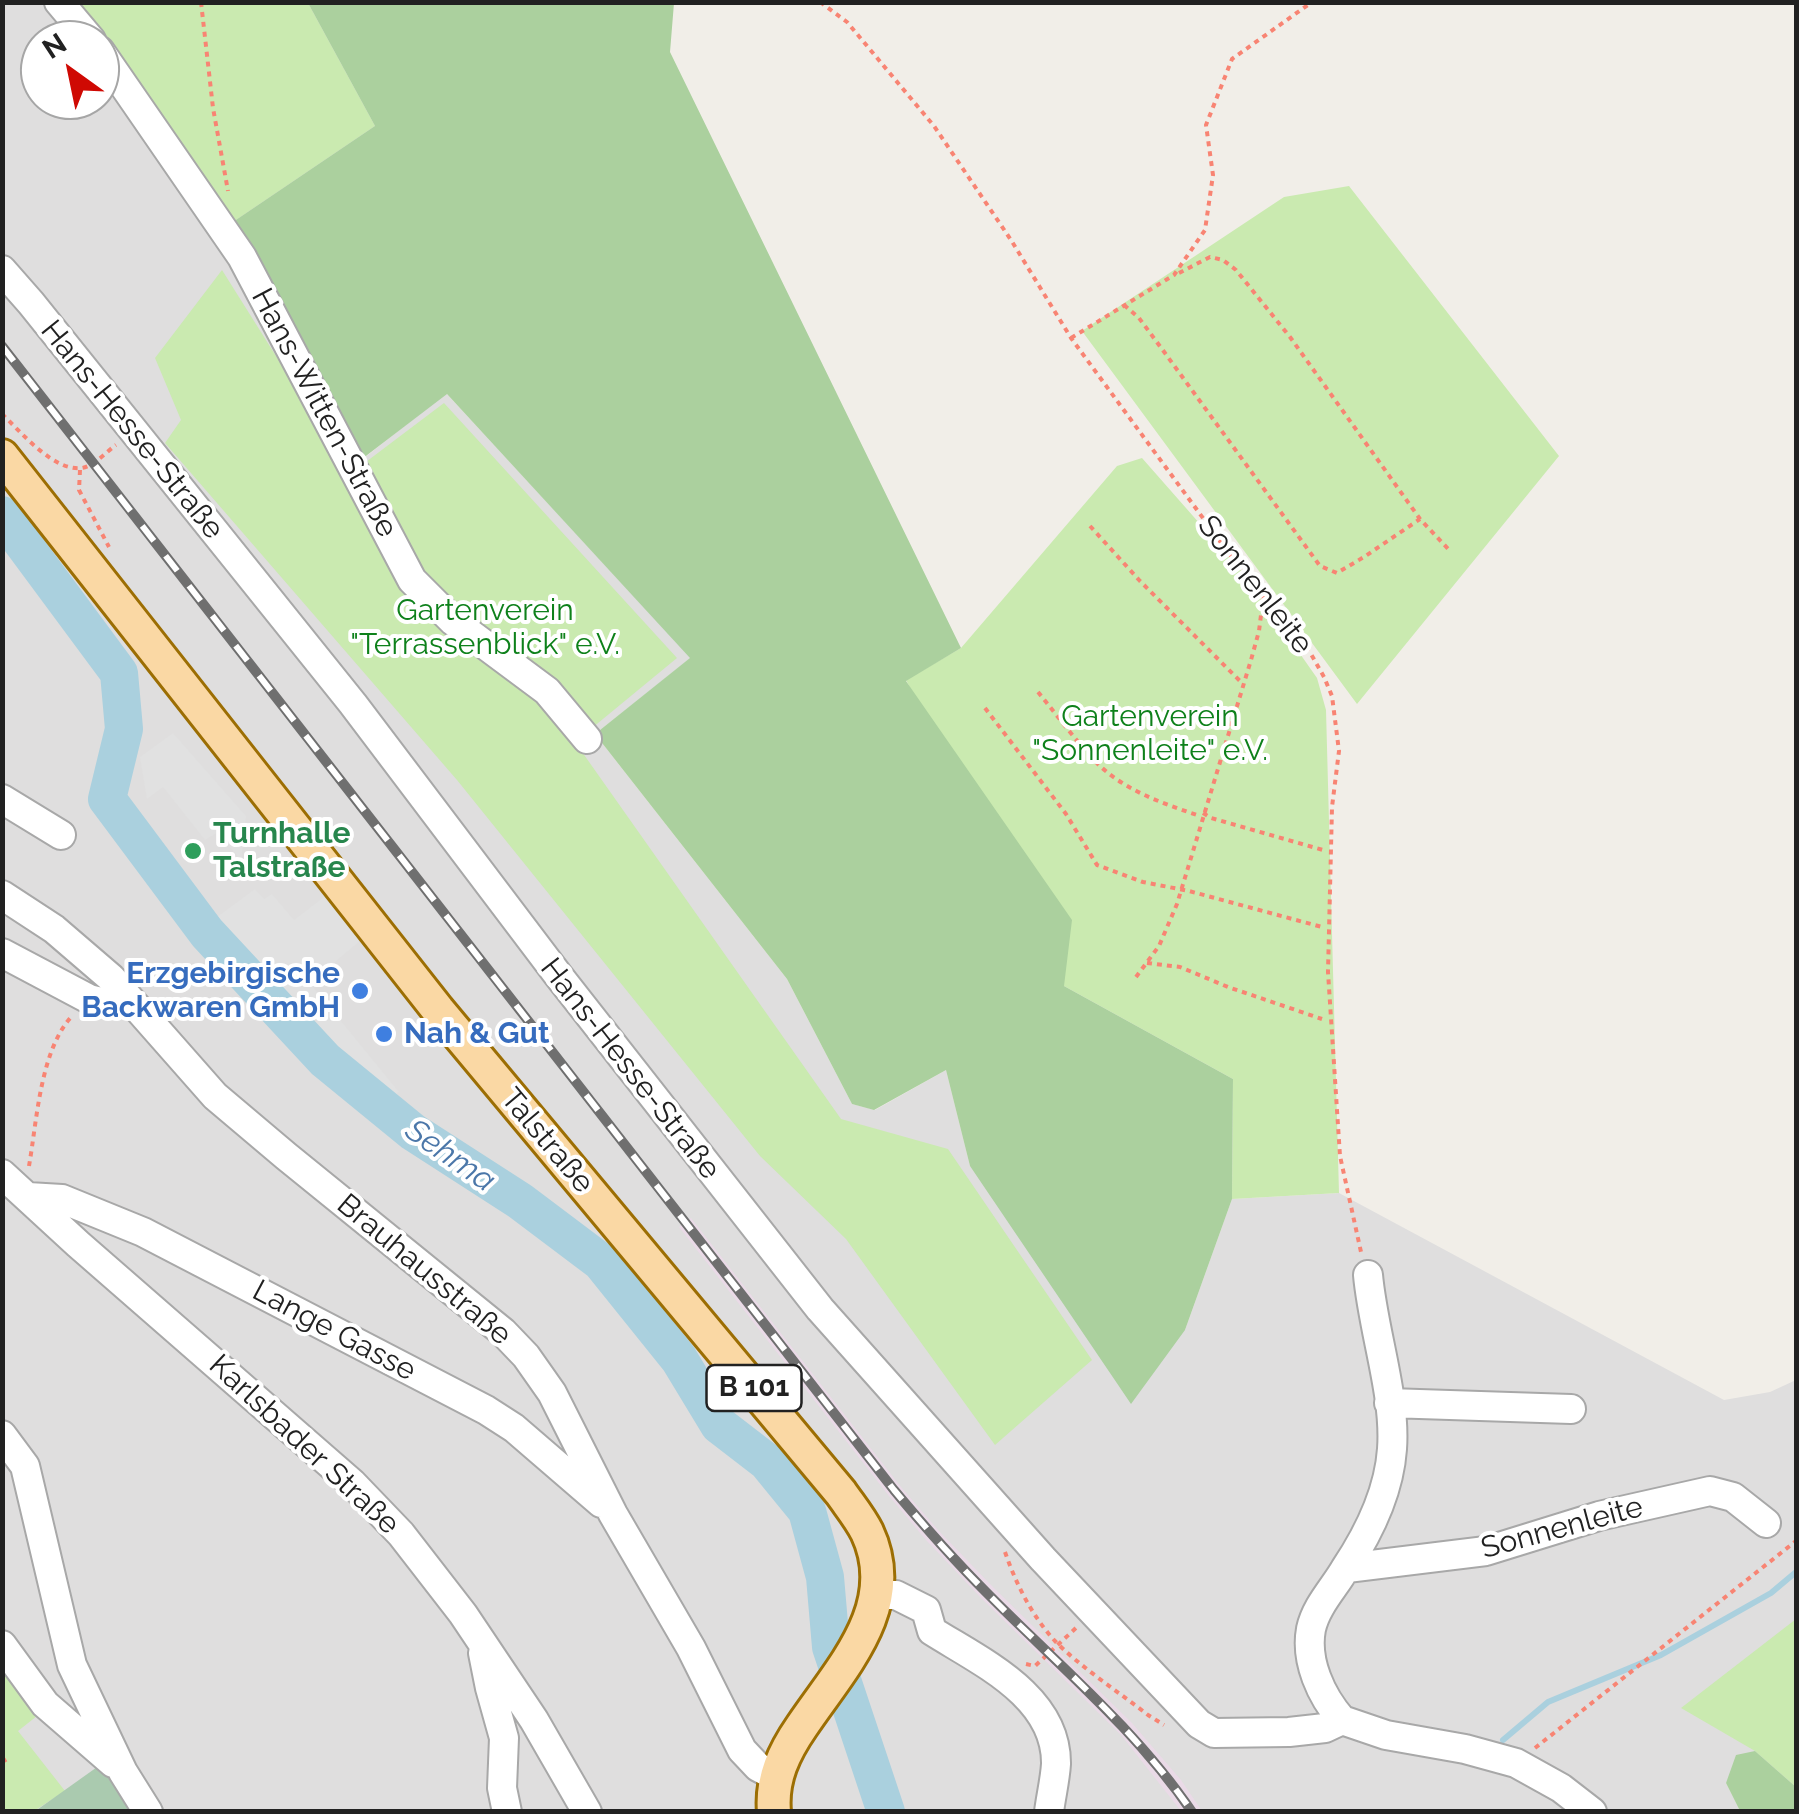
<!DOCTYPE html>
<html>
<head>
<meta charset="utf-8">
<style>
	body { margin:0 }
	#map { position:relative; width:1799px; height:1814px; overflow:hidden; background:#f1eee8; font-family:Raleway,sans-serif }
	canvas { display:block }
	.frame { position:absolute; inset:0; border:5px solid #212121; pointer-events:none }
	.north { position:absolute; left:20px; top:20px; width:100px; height:100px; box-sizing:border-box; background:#fff; border:2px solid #a6a6a6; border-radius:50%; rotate:327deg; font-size:28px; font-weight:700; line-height:40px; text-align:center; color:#212121 }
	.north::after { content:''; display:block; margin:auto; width:35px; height:45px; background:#cf0903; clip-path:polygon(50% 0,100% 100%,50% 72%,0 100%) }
</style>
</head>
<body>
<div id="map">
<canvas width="1799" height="1814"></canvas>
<div class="frame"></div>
<div class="north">N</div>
</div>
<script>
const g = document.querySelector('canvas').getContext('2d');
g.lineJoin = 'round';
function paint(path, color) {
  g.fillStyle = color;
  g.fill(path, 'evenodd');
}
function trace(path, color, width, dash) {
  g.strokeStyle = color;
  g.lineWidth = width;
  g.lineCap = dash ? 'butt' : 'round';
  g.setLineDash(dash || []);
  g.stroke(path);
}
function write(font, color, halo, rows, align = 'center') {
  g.font = font + ' Raleway,sans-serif';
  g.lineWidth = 8;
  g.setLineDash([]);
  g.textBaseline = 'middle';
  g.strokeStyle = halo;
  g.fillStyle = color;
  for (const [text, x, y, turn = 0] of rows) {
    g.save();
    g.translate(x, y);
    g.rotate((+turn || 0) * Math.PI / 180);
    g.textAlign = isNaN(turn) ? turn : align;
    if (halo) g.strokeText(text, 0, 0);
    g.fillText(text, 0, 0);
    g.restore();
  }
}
const residential = new Path2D(`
	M 3,3 L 308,3 L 375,126 L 359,462 L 446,393 L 691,658 L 595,734 L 787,979 L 852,1104 L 875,1110 L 946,1070 L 970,1166 L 1185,1330 L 1232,1199 L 1339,1193 L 1724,1400 L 1770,1392 L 1796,1380 L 1796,1787 L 1755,1751 L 1726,1783 L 1740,1811 L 3,1812 ZM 40,40 L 100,40 L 100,100 L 40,100 Z`);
const industrial = new Path2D(`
	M 691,1218 L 901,1487 L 938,1530 L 993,1587 L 1132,1723 L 1181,1780 L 1202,1811 L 1181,1811 L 1121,1735 L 981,1598 L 926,1540 L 889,1496 L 679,1227 Z`);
const grass = new Path2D(`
	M 70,3 L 308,3 L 375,126 L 230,224 Z
	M 1349,186 L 1559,456 L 1357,704 L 1082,331 L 1284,197 Z
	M 222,270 L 350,474 L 444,403 L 677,658 L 575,742 L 841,1119 L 948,1149 L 1092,1360 L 995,1445 L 846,1239 L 760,1156 L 457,780 L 165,443 L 181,420 L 155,358 Z
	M 1142,458 L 1244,574 L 1317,678 L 1326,710 L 1339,1193 L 1232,1199 L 1233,1079 L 1064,986 L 906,680 L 961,648 L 1117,466 Z
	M 1796,1619 L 1796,1787 L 1755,1751 L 1681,1708 Z
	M 2,1656 L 42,1712 L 18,1731 L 65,1791 L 34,1811 L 3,1811 Z`);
const forest = new Path2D(`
	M 308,3 L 674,3 L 670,52 L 961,648 L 906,681 L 1072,920 L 1064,986 L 1233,1079 L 1232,1199 L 1185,1330 L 1131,1404 L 970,1166 L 946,1070 L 874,1110 L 852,1104 L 787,979 L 595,734 L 690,658 L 447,394 L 358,462 L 230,224 L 375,126 Z
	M 1755,1751 L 1796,1787 L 1796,1811 L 1740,1811 L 1726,1783 L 1736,1755 Z`);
const cemetery = new Path2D(`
	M 100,1765 L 138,1812 L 34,1812 Z`);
const parking = new Path2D(`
	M 173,733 L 246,816 L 241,861 L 218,832 L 205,840 L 163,787 L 147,799 L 140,757 Z
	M 255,889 L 264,899 L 272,894 L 294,920 L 324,897 L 361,940 L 310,983 L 399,1092 L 385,1101 L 328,1059 L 213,920 Z`);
const stream = new Path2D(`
	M 1503,1740 L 1548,1702 L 1661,1655 L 1771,1593 L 1796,1572`);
const river = new Path2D(`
	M 2,515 L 119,673 L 124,729 L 107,799 L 207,933 L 325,1060 L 413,1132 L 520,1201 L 601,1262 L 679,1359 L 719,1425 L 767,1462 L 807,1511 L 825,1577 L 831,1647 L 886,1812`);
const path = new Path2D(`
	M 201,2 L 213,108 L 228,191
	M 820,2 L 847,22 L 934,126 L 1011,240 L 1071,338 L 1244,574 L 1311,654 L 1324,677 L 1332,696 L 1339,751 L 1332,807 L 1328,972 L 1340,1156 L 1361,1252
	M 1179,273 L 1210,257 L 1223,260 L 1236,270 L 1290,337 L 1420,519 L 1451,552
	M 1124,305 L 1139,318 L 1162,349 L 1320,566 L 1337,573 L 1364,557 L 1420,519
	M 1071,338 L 1174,275 L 1205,230 L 1213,175 L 1206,125 L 1232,59 L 1312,2
	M 2,414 C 21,432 54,472 82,468 C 94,466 106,452 116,445
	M 80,470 L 79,490 L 109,547
	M 1090,526 L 1140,581 L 1243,684
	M 1038,692 C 1056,714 1073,737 1092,758 C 1120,789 1161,803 1200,816
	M 985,708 L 1066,814 L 1097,865 L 1143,882 L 1189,891 L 1322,927
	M 1203,813 L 1211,818 L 1323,850
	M 1147,963 L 1180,967 L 1228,987 L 1322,1019
	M 1136,977 L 1159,946 L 1177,904 L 1251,660 L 1259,631 L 1263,599
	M 29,1166 C 37,1121 40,1049 73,1015
	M 1005,1552 C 1016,1584 1032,1616 1055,1641 C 1079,1666 1120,1693 1148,1715 L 1164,1725
	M 1026,1664 L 1035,1666 L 1077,1627
	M 1535,1748 L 1796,1541
	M 2,1762 L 7,1759`);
const minor = new Path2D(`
	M 59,2 L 91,40
	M 100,51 L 242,257 L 412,580 L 453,621 L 547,691 L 587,739
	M 2,270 L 31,303 L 353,704 L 558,975 L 820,1309 L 1043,1559 L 1199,1724 L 1214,1733 L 1289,1732 L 1325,1728 L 1342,1720
	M 2,799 L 61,835
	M 2,895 L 54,929 L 111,978 L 215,1096 L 286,1156 L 503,1332 L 526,1356 L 552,1393 L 613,1514 L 691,1648 L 742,1750 L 758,1767 L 775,1776
	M 2,953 L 89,999 C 104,1003 114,1005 126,996
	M 2,1174 L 78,1244 L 352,1483 L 401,1534 L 463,1614 L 534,1720 L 587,1812
	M 28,1197 L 62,1199 L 143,1232 L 486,1410 L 514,1428 L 601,1503
	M 1389,1403 L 1571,1409
	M 2,1435 L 25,1466 L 72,1665 L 123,1772 L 148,1812
	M 1347,1568 L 1486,1551 L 1599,1516 L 1710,1491 L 1733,1497 L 1766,1523
	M 877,1595 L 896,1595 L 926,1610 L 932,1631 C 981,1662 1057,1696 1056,1764 C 1055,1780 1051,1796 1049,1812
	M 2,1645 L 45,1704 L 113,1763
	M 483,1653 L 490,1688 L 504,1738 L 502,1788 L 507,1812
	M 1342,1720 C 1321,1696 1305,1661 1311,1629 C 1316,1606 1334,1588 1345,1569 C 1369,1533 1389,1493 1392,1449 C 1396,1395 1373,1331 1368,1275
	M 1342,1720 L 1386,1735 L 1465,1749 L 1516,1763 L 1561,1788 L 1592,1812`);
const major = new Path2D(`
	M 2,456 L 438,1010 L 841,1493 C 850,1506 860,1518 867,1532 C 902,1606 841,1668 802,1726 C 784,1752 771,1779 774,1812`);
const rail = new Path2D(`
	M 2,346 L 894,1490 C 924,1526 954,1560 987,1593 C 1057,1664 1135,1728 1192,1812`);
const markers = [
	[193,851,10,"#2e9e5b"],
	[360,991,10,"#3f7fe0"],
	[384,1034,10,"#3f7fe0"]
];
const shields = [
	[754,1388,95]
];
const shieldNames = [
	["B 101",754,1388]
];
const streetNames = [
	["Hans-Witten-Straße",324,413,62],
	["Hans-Hesse-Straße",132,430,51],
	["Sonnenleite",1255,585,52],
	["Hans-Hesse-Straße",630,1069,52],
	["Talstraße",547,1141,50],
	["Brauhausstraße",424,1270,40],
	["Lange Gasse",334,1331,28],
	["Karlsbader Straße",304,1445,43],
	["Sonnenleite",1562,1528,-15]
];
const parkNames = [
	["Gartenverein",485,611],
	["\"Terrassenblick\" e.V.",485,645],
	["Gartenverein",1150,717],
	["\"Sonnenleite\" e.V.",1150,751]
];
const leisureNames = [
	["Turnhalle",213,834],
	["Talstraße",213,868]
];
const shopNames = [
	["Erzgebirgische",340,974],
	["Backwaren GmbH",340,1008],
	["Nah & Gut",404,1034,"left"]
];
const waterNames = [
	["Sehma",450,1156,35]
];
paint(residential, '#dfdede');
paint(industrial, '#eadae7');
paint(grass, '#caeab0');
paint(forest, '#abd09e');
paint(cemetery, '#aacaaf');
paint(parking, '#e1e1e1');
trace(stream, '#aad0de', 6);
trace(river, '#aad0de', 38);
trace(minor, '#a8a8a8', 32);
trace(major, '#9c6e03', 38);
trace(path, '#f88473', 4, [5, 5]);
trace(minor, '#fff', 28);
trace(major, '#fad8a4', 32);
trace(rail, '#6f6f6f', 10);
trace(rail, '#fff', 6, [19]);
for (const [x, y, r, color] of markers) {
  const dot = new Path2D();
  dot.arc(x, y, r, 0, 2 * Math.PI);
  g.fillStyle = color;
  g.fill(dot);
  trace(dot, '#fff', 4);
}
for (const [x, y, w] of shields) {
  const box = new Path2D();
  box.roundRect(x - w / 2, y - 23, w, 46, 8);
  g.fillStyle = '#fff';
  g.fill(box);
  trace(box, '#212121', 2.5);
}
write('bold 28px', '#212121', null, shieldNames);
write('30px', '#212121', '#fff', streetNames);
write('30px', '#0e811b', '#fff', parkNames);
write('bold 30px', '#27864d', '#fff', leisureNames, 'left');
write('bold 30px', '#366cbe', '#fff', shopNames, 'right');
write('italic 32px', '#4b77a9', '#fff', waterNames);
</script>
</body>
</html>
